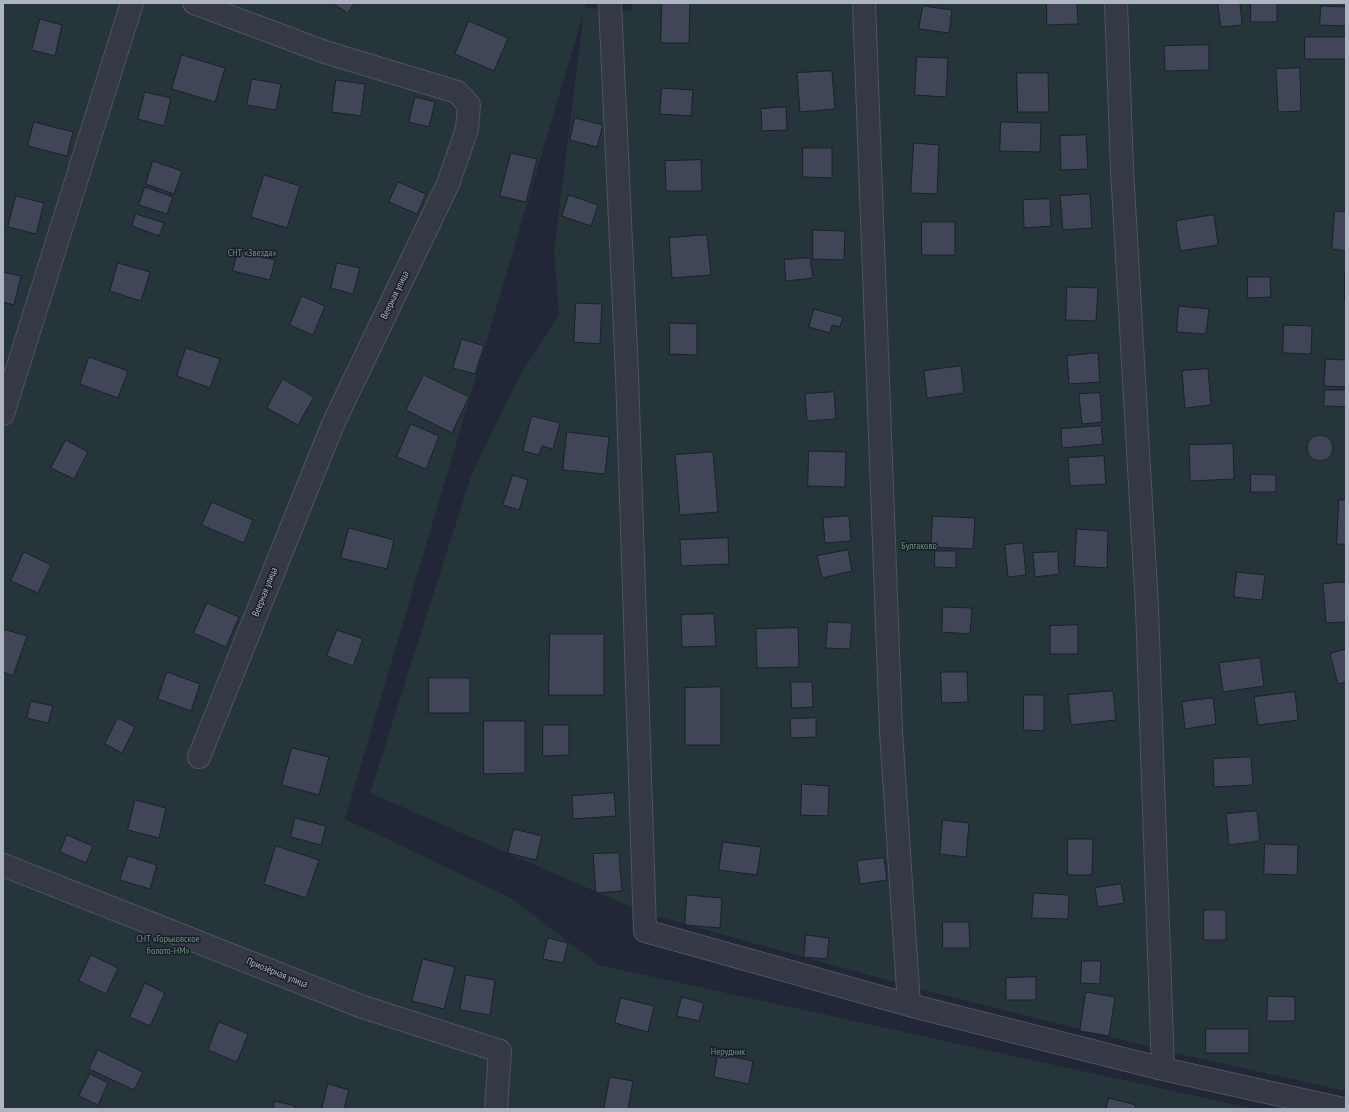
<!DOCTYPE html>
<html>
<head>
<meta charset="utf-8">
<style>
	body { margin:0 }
	#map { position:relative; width:1349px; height:1112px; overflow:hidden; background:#212736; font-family:"PT Sans Narrow",sans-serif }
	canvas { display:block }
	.frame { position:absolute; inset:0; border:4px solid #afb4c3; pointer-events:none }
</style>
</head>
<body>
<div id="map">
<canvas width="1349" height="1112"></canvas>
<div class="frame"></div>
</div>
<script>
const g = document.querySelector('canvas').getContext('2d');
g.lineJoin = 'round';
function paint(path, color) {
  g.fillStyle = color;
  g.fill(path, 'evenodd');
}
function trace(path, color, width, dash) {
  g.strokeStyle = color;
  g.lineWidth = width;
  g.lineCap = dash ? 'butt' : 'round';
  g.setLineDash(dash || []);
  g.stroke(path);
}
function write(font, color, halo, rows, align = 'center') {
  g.font = font + ' "PT Sans Narrow",sans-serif';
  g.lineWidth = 3;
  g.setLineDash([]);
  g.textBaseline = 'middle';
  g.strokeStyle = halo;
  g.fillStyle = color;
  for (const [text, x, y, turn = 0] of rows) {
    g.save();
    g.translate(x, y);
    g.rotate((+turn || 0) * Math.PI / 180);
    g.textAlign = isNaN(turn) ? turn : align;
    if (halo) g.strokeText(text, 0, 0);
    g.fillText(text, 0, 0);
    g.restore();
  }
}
const green = new Path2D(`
	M 3,3 L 585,3 L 585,8 L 631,11 L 633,3 L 1346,3 L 1346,1091 L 1162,1050 L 908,986 L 645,913 L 370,793 L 471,476 L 519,377 L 559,315 L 554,251 L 584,11 L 345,819 L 511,898 L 599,965 L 1255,1109 L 3,1109 Z`);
const building = new Path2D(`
	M 333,3 L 354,3 L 348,13 Z
	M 662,3 L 690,3 L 689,43 L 661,43 Z
	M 1047,3 L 1077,3 L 1078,24 L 1047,25 Z
	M 1218,3 L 1240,3 L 1242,25 L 1221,27 Z
	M 1251,3 L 1277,3 L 1277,22 L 1251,22 Z
	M 923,6 L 952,10 L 949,33 L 919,29 Z
	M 1321,6 L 1346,7 L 1346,26 L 1320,25 Z
	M 40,19 L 62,25 L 55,56 L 32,50 Z
	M 469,21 L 508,38 L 494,71 L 455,54 Z
	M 1305,37 L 1346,37 L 1346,59 L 1305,59 Z
	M 1209,45 L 1209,70 L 1165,71 L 1164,46 Z
	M 182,55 L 225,68 L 215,102 L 172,89 Z
	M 917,57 L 948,58 L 946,97 L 915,95 Z
	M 1300,68 L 1301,111 L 1278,112 L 1276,69 Z
	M 832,71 L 835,109 L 800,112 L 797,73 Z
	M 1017,73 L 1048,73 L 1049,112 L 1018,112 Z
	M 252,79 L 281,84 L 276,110 L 247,105 Z
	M 336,80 L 365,84 L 361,116 L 332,112 Z
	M 662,88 L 693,90 L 691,116 L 660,114 Z
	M 145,92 L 171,98 L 164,126 L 138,119 Z
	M 415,97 L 435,102 L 429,127 L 409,122 Z
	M 786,107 L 787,130 L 762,131 L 761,109 Z
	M 575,118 L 603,125 L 597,147 L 570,140 Z
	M 34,122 L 73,132 L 67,156 L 28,146 Z
	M 1001,122 L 1041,123 L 1040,152 L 1000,151 Z
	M 1086,135 L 1088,169 L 1061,170 L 1060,136 Z
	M 914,143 L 939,145 L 937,194 L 911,193 Z
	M 803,148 L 832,148 L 832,178 L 803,177 Z
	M 511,153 L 537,159 L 526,202 L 500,196 Z
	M 701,160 L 702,191 L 666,191 L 665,161 Z
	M 153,161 L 182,171 L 174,194 L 146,184 Z
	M 264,175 L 300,186 L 287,228 L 251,217 Z
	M 398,182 L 426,194 L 417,214 L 389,202 Z
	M 145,187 L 173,197 L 167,214 L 139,205 Z
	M 1090,194 L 1092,228 L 1063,230 L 1060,196 Z
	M 569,195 L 598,205 L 591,226 L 562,216 Z
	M 16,196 L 44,203 L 36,234 L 8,227 Z
	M 1050,199 L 1051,226 L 1024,228 L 1023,200 Z
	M 1335,211 L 1346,212 L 1346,251 L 1332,249 Z
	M 136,214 L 164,223 L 159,236 L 132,226 Z
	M 1214,215 L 1218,245 L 1180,251 L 1176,221 Z
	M 922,222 L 955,222 L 955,255 L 922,255 Z
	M 813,230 L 845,231 L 844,260 L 813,259 Z
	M 707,235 L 711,275 L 672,278 L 669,238 Z
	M 238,250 L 275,260 L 270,280 L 233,271 Z
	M 810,258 L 813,278 L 786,281 L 784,260 Z
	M 118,263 L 150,272 L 141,301 L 110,291 Z
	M 337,263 L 360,268 L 353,294 L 331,288 Z
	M 3,272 L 21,276 L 14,305 L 3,302 Z
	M 1345,274 L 1346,274 L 1346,301 L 1345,301 Z
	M 1248,277 L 1270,277 L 1271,297 L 1248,298 Z
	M 1067,287 L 1098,288 L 1096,321 L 1066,320 Z
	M 302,296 L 325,306 L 313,335 L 290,325 Z
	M 576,303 L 602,304 L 600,344 L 574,342 Z
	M 1179,306 L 1209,309 L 1206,334 L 1177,332 Z
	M 814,309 L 843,317 L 840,327 L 832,325 L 830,333 L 809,327 Z
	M 670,323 L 697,324 L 697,355 L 670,354 Z
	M 1284,325 L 1312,326 L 1311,354 L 1283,353 Z
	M 462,339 L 484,346 L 475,374 L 453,368 Z
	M 186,348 L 220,359 L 210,388 L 177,376 Z
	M 1098,353 L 1100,382 L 1069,384 L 1067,356 Z
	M 89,357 L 128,371 L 118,398 L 80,384 Z
	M 1326,359 L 1346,360 L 1346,387 L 1324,386 Z
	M 961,366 L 964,393 L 927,398 L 924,371 Z
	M 1208,369 L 1211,405 L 1185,408 L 1182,371 Z
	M 424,375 L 469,397 L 452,433 L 406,410 Z
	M 283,379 L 314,397 L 298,425 L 267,408 Z
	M 1325,390 L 1346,390 L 1346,407 L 1324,406 Z
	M 834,392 L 836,419 L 807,421 L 805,394 Z
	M 1100,393 L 1102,422 L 1082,424 L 1079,394 Z
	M 532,416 L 560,423 L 553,449 L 542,446 L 539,455 L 523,451 Z
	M 411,424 L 439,436 L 426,469 L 397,457 Z
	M 1101,426 L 1103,444 L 1062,448 L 1061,429 Z
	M 567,432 L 609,437 L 605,474 L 563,470 Z
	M1307 448a13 13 0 1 1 26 0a13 13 0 1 1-26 0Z
	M 66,440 L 88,452 L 74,479 L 51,468 Z
	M 1233,444 L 1234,479 L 1190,481 L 1189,445 Z
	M 809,451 L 846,452 L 845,487 L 808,486 Z
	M 713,452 L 718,512 L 680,515 L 675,455 Z
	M 1104,456 L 1106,484 L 1070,486 L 1068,458 Z
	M 1251,474 L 1276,475 L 1276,492 L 1251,492 Z
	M 513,475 L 528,480 L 519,510 L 503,505 Z
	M 1339,500 L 1346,500 L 1346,544 L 1337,544 Z
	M 212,502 L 253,520 L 244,543 L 202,525 Z
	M 849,516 L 851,541 L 825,543 L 823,518 Z
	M 933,516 L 975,518 L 973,549 L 931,547 Z
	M 349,528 L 394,540 L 387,569 L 341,558 Z
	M 1077,529 L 1108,531 L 1107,568 L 1075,566 Z
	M 728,538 L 729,564 L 681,566 L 680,540 Z
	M 1023,543 L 1026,575 L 1008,577 L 1005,545 Z
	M 848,550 L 852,571 L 822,578 L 817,556 Z
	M 935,551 L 956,551 L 956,568 L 935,567 Z
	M 24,552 L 51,565 L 38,593 L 11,581 Z
	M 1058,552 L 1059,574 L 1035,577 L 1033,553 Z
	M 1237,572 L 1265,575 L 1262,600 L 1234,597 Z
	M 1346,582 L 1346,622 L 1326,623 L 1323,584 Z
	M 207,603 L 239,617 L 226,647 L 194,633 Z
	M 943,607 L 972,608 L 970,634 L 942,632 Z
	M 714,614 L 716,646 L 682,647 L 681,615 Z
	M 828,622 L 852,623 L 850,649 L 826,648 Z
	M 1078,625 L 1078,654 L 1050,654 L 1050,626 Z
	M 798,628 L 799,667 L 757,668 L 756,629 Z
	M 3,629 L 27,636 L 13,676 L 3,672 Z
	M 337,630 L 363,639 L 353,666 L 327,656 Z
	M 550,634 L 604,634 L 604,695 L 549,695 Z
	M 1346,649 L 1346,682 L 1338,684 L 1330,654 Z
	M 1260,658 L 1264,686 L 1223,692 L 1219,663 Z
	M 167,672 L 200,684 L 191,711 L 158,699 Z
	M 941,672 L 967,672 L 968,702 L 942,703 Z
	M 429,678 L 470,678 L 470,713 L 429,713 Z
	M 791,682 L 812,682 L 813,707 L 792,708 Z
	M 721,687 L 721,745 L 685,745 L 685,688 Z
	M 1113,691 L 1116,720 L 1071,725 L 1068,695 Z
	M 1295,692 L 1298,720 L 1258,725 L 1254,697 Z
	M 1024,695 L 1044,695 L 1044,731 L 1024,730 Z
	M 1213,698 L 1216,724 L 1185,729 L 1182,702 Z
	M 31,701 L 53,706 L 48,723 L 27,718 Z
	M 118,718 L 135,727 L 122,753 L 105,744 Z
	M 816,718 L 816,737 L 791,738 L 790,719 Z
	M 484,721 L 525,721 L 525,773 L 484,774 Z
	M 543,725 L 569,725 L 569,755 L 543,756 Z
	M 292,748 L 329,757 L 319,795 L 282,785 Z
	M 1251,757 L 1253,785 L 1214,787 L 1213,759 Z
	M 802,784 L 829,786 L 828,816 L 801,815 Z
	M 614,793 L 616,816 L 573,819 L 572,796 Z
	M 135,800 L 166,808 L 159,838 L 128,830 Z
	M 1257,811 L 1260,841 L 1229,845 L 1226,814 Z
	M 295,818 L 326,826 L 321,845 L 291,837 Z
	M 943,820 L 969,823 L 966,857 L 940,854 Z
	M 514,829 L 542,836 L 536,860 L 508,853 Z
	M 67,835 L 93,846 L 86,863 L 60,852 Z
	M 1068,839 L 1093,839 L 1092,875 L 1068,875 Z
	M 723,842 L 761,847 L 757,875 L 719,870 Z
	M 1265,844 L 1298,845 L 1297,875 L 1264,874 Z
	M 276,846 L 319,860 L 306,898 L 264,884 Z
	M 619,853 L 622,891 L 596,893 L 593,854 Z
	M 128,856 L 157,865 L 150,889 L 120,880 Z
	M 884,858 L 887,880 L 860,884 L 857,861 Z
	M 1121,884 L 1124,903 L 1098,907 L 1095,888 Z
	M 1034,893 L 1069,895 L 1068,919 L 1032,918 Z
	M 687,895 L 722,898 L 720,928 L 685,925 Z
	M 1204,910 L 1226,910 L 1226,940 L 1204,940 Z
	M 943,922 L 969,922 L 970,948 L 943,948 Z
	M 806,935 L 829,938 L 827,959 L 804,957 Z
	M 548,938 L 568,943 L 563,963 L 543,959 Z
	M 91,955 L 118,968 L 106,994 L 79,981 Z
	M 423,959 L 455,967 L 444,1009 L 412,1001 Z
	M 1082,961 L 1101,961 L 1100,984 L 1081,983 Z
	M 466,975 L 495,980 L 490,1015 L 460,1010 Z
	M 1036,977 L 1036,1000 L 1006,1000 L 1006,978 Z
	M 145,983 L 165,993 L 150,1026 L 130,1017 Z
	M 1086,992 L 1115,997 L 1109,1036 L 1080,1031 Z
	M 1268,996 L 1295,997 L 1295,1021 L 1267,1021 Z
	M 682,997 L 704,1003 L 699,1021 L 677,1016 Z
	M 621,998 L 654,1006 L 648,1032 L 615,1023 Z
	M 219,1022 L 248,1034 L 237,1062 L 208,1050 Z
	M 1206,1029 L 1249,1029 L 1249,1053 L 1206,1053 Z
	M 98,1050 L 143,1072 L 134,1090 L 89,1069 Z
	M 718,1054 L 753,1061 L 749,1084 L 714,1077 Z
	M 90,1074 L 108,1083 L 98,1105 L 79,1096 Z
	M 610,1077 L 633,1081 L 628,1109 L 604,1109 Z
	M 328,1084 L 349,1090 L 344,1109 L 322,1109 Z
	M 1109,1098 L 1136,1105 L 1135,1109 L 1106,1109 Z
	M 275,1101 L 295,1106 L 294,1109 L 273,1109 Z`);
const minor = new Path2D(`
	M 194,3 L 325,52 L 457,92 L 469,105 L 467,129 L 448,184 L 333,424 L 199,757
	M 610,3 L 627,374 L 645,931 L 909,1005 L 1163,1069 L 1343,1109
	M 864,3 L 891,731 L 909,1005
	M 1116,3 L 1122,169 L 1147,608 L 1163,1069
	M 3,414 L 132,3
	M 3,865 L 360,1006 L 500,1051 L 496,1109`);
const parkNames = [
	["СНТ «Звезда»",252,253],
	["Булгаково",919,546],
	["СНТ «Горьковское",168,939],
	["болото-НМ»",168,951],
	["Нерудник",728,1052]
];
const streetNames = [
	["Веерная улица",395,295,-64],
	["Веерная улица",265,592,-68],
	["Приозёрная улица",277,973,22]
];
paint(green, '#26353a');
paint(building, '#404657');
trace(building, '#1c202d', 1);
trace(minor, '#4f5461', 24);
trace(minor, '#353946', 22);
write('10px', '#689278', '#1a1e2b', parkNames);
write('10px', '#afb4c3', '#1a1e2b', streetNames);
</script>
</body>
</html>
